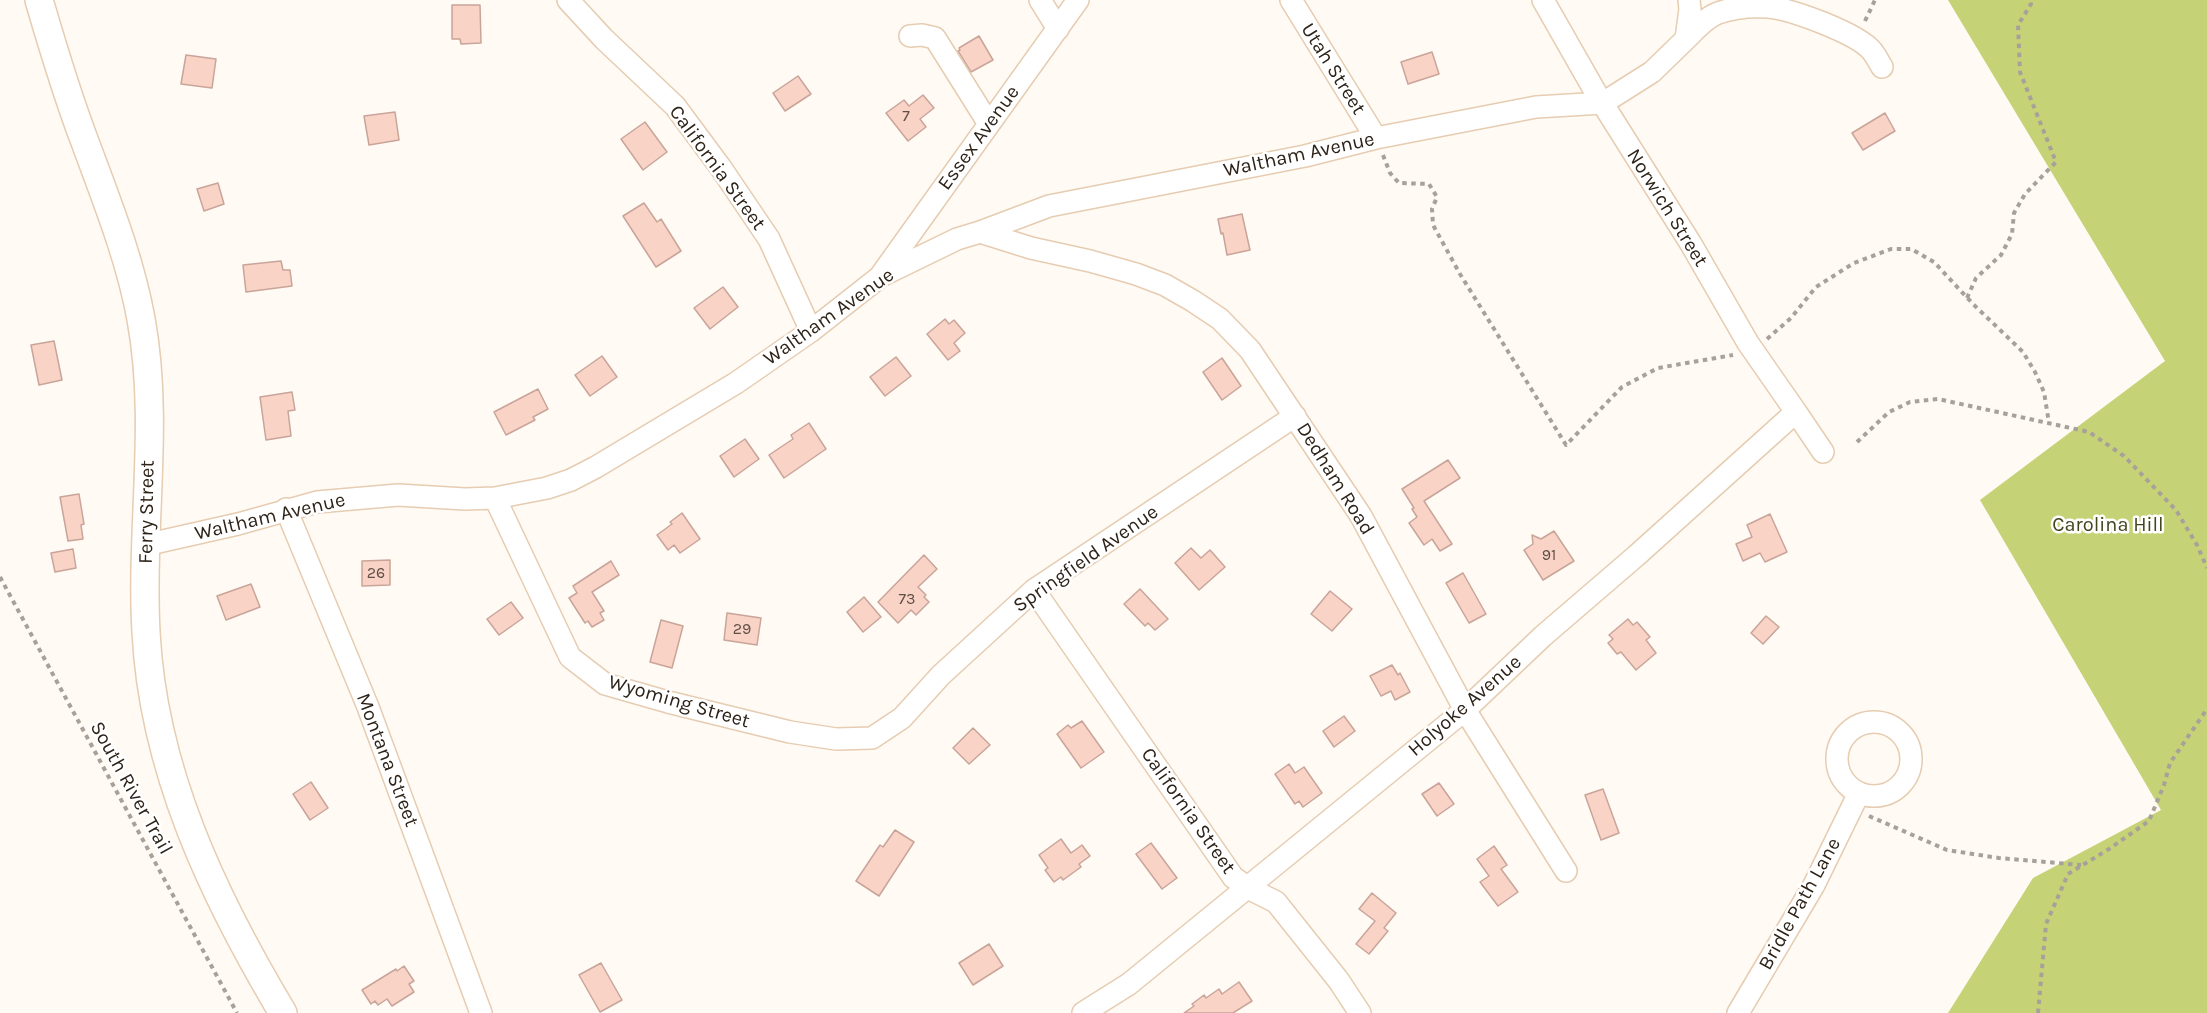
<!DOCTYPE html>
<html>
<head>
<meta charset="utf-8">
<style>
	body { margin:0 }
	canvas { display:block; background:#fffaf4 }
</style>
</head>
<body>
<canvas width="2207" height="1013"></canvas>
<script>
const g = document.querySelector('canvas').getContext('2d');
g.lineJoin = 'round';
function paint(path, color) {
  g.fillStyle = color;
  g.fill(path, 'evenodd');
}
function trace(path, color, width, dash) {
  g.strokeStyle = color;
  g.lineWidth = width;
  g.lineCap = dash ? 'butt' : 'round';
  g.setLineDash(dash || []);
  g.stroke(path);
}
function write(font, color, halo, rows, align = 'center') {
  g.font = font + ' Karla,sans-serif';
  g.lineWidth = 5;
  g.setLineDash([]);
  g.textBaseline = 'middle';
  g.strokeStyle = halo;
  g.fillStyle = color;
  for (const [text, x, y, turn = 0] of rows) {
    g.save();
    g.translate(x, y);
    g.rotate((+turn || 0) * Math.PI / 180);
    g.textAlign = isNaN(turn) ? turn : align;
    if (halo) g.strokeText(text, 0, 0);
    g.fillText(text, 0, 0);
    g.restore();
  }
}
const green = new Path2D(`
	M 1948,0 L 2207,0 L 2207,1013 L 1948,1013 L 2033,878 L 2161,810 L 1980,500 L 2165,361 Z`);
const building = new Path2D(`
	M 452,5 L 480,5 L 481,43 L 461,44 L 460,39 L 452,39 Z
	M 979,36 L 993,60 L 971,72 L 958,51 L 960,50 L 959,48 Z
	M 1432,52 L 1439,74 L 1408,84 L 1401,62 Z
	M 186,55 L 216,59 L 212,88 L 181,84 Z
	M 798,76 L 811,94 L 785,111 L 773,93 Z
	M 923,95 L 934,108 L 920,119 L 926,127 L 908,141 L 886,113 L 904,100 L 909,106 Z
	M 395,112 L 399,140 L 369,145 L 364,116 Z
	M 1885,113 L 1895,131 L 1863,150 L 1852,133 Z
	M 645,122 L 667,152 L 643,170 L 621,139 Z
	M 218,183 L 224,204 L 204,211 L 197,189 Z
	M 644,203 L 657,222 L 661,219 L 681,251 L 656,267 L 623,216 Z
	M 1242,214 L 1250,250 L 1227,255 L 1223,233 L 1221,234 L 1218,219 Z
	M 281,261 L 283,270 L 290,270 L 292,286 L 246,292 L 243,265 Z
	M 723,287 L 738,307 L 710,329 L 694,308 Z
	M 945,319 L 949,324 L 954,320 L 965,333 L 954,343 L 960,351 L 948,360 L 927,334 Z
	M 54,341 L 62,380 L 39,385 L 31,345 Z
	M 602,356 L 617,377 L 590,396 L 575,375 Z
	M 896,357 L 911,376 L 885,396 L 870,377 Z
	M 1222,358 L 1241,386 L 1222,400 L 1203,372 Z
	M 538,389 L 548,409 L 533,417 L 535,420 L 506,435 L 494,412 Z
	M 292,392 L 295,410 L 288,411 L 291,436 L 266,440 L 260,397 Z
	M 809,423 L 826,449 L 784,478 L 769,455 L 793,439 L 791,435 Z
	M 745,439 L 759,459 L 734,477 L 720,456 Z
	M 1448,460 L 1460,478 L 1424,501 L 1452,544 L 1440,551 L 1432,539 L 1424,545 L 1409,523 L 1417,517 L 1412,509 L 1414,508 L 1402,489 Z
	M 79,494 L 84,524 L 81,525 L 83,539 L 68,541 L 60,497 Z
	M 682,513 L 700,539 L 680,553 L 674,545 L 668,550 L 657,535 L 672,524 L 670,522 Z
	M 1770,514 L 1787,552 L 1765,562 L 1760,553 L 1743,561 L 1736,544 L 1752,537 L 1747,525 Z
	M 1554,531 L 1574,561 L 1543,580 L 1524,550 L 1533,544 L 1532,535 L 1541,539 Z
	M 1191,548 L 1201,558 L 1210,550 L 1225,567 L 1199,590 L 1175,563 Z
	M 73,549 L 76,568 L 55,572 L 51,553 Z
	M 924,555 L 937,569 L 918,587 L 926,595 L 924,597 L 929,602 L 916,615 L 911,610 L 898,623 L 878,602 Z
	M 390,560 L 390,585 L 362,586 L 362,561 Z
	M 611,561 L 619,575 L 592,592 L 604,611 L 600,613 L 604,620 L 592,627 L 588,621 L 585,623 L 569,598 L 577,593 L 573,586 Z
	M 1463,573 L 1486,614 L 1469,623 L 1446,583 Z
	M 251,584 L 260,607 L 226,620 L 217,596 Z
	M 1140,589 L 1168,619 L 1155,630 L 1148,623 L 1145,626 L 1124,604 Z
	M 1330,591 L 1352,609 L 1332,631 L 1311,614 Z
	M 864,597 L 881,617 L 863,632 L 847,612 Z
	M 511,602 L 523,618 L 499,635 L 487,619 Z
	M 727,613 L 761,618 L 757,645 L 724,640 Z
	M 1766,616 L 1779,627 L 1763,644 L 1751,633 Z
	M 1628,619 L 1633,625 L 1637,622 L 1650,637 L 1646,640 L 1656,653 L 1636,670 L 1621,652 L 1617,654 L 1608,643 L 1613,639 L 1609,635 Z
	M 661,620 L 683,626 L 672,668 L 650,662 Z
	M 1392,665 L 1398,675 L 1400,673 L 1410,692 L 1395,700 L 1391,691 L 1381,696 L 1370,676 Z
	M 1344,716 L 1355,731 L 1334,747 L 1323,731 Z
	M 1082,721 L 1104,752 L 1081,768 L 1057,734 L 1068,725 L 1071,728 Z
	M 973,728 L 990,745 L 969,764 L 953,748 Z
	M 1289,764 L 1295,773 L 1304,767 L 1322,793 L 1303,807 L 1299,801 L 1295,804 L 1275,774 Z
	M 311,782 L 328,808 L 310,820 L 293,794 Z
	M 1439,783 L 1454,804 L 1437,816 L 1422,794 Z
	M 1603,789 L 1619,833 L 1601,840 L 1585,795 Z
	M 895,830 L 914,842 L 879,896 L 856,881 L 880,845 L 883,847 Z
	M 1061,839 L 1071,853 L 1082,845 L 1090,856 L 1079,864 L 1081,867 L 1063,880 L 1061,877 L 1054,882 L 1045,870 L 1048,868 L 1039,855 Z
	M 1151,843 L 1177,878 L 1162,889 L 1136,854 Z
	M 1494,846 L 1507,865 L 1501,869 L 1518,892 L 1498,906 L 1480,882 L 1489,876 L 1477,859 Z
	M 1372,893 L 1396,913 L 1384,928 L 1388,931 L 1369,954 L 1356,944 L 1375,921 L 1359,909 Z
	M 989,944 L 1003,966 L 973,985 L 959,963 Z
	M 601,963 L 622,1000 L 600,1012 L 579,975 Z
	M 404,966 L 414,981 L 409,984 L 414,992 L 392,1006 L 387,999 L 378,1005 L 375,1001 L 371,1004 L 362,990 L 396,969 L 397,971 Z
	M 1239,982 L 1252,1001 L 1233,1013 L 1184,1013 L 1194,1006 L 1192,1004 L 1204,995 L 1206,998 L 1219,989 L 1222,994 Z`);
const path = new Path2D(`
	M 1865,21 L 1875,0
	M 1383,155 L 1390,173 L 1399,183 L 1429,184 L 1437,197 L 1432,209 L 1433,225 L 1460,274 L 1566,445 L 1622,387 L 1658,368 L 1733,355
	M 1967,298 L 1976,278 L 2001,255 L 2012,234 L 2014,213 L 2025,194 L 2056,162 L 2020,72 L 2018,25 L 2031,4 L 2030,0
	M 1767,339 L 1791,318 L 1816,287 L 1854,263 L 1891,249 L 1911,249 L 1934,262 L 1973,304 L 2023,352 L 2035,372 L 2044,392 L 2049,423
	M 1857,442 L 1889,412 L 1910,402 L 1938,399 L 2089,432 L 2124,456 L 2176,510 L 2197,545 L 2207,568
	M 0,577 L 237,1013
	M 1869,816 L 1947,850 L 1999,858 L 2081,865
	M 2038,1013 L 2046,924 L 2068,874 L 2109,849 L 2149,821 L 2164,785 L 2170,763 L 2207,709`);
const minor = new Path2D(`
	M 568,0 L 604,39 L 675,106 L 721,168 L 769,239 L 811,331
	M 1040,0 L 1058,29
	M 1291,0 L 1376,138
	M 1543,0 L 1596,93 L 1691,244 L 1748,343 L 1796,412
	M 910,36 L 922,35 L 935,38 L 989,124
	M 1686,39 C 1695,30 1705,18 1718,13 C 1732,8 1752,6 1768,7 C 1791,9 1857,33 1872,51 C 1876,56 1879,62 1882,67
	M 980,232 L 1031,248 L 1090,261 L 1136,274 L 1165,285 L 1193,301 L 1220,319 L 1250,350 L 1361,516 L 1465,710 L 1566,871
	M 881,275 L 1078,0
	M 495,498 L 570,657 L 605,684 L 668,702 L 790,732 L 836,739 L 872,738 L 902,718 L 941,675 L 1034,590 L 1295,416
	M 286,509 L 368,707 L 481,1013
	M 145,545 L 238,524 L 317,502 L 398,495 L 465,499 L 495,498 L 547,488 L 571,480 L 596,467 L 736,383 L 811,331 L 881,276 L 957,239 L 980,232 L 1049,206 L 1305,156 L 1376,138 L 1536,107 L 1603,103 L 1652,72 L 1686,39 L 1690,9 L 1689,0
	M 1034,590 L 1233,877 L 1248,888 L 1276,902 L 1339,981 L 1360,1013
	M1837 759a37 37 0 1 1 74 0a37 37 0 1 1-74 0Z
	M 1083,1013 L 1129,984 L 1465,710 L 1543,636 L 1636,556 L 1796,412 L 1823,452
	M 1738,1013 L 1814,885 L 1859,793`);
const major = new Path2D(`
	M 39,0 C 53,48 67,95 85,142 C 106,199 130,258 141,319 C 160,422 140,528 146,632 C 153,770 213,896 283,1013`);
const numberNames = [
	["7",906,116],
	["91",1549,555],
	["26",376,573],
	["73",907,599],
	["29",742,629]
];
const streetNames = [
	["Utah Street",1333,69,58],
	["Essex Avenue",979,138,-54],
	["Waltham Avenue",1299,155,-12],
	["California Street",717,168,54],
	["Norwich Street",1667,208,58],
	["Waltham Avenue",829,317,-35],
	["Dedham Road",1335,479,58],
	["Ferry Street",147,512,-89],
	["Waltham Avenue",270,517,-13],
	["Springfield Avenue",1086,559,-35],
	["Wyoming Street",679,702,16],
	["Holyoke Avenue",1465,706,-41],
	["Montana Street",387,760,69],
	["South River Trail",131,788,61],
	["California Street",1188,811,55],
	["Bridle Path Lane",1800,904,-61]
];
const parkNames = [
	["Carolina Hill",2108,525]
];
paint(green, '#c6d276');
paint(building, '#fad3c7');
trace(building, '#c9a499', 1.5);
trace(minor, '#e6ccb1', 24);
trace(major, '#e6ccb1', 30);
trace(path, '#a8a199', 4, [4.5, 4.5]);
trace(minor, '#fff', 21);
trace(major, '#fff', 27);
write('16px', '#604f44', null, numberNames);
write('20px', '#2d2319', '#fff', streetNames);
write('20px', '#41461d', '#fff', parkNames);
</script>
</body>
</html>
